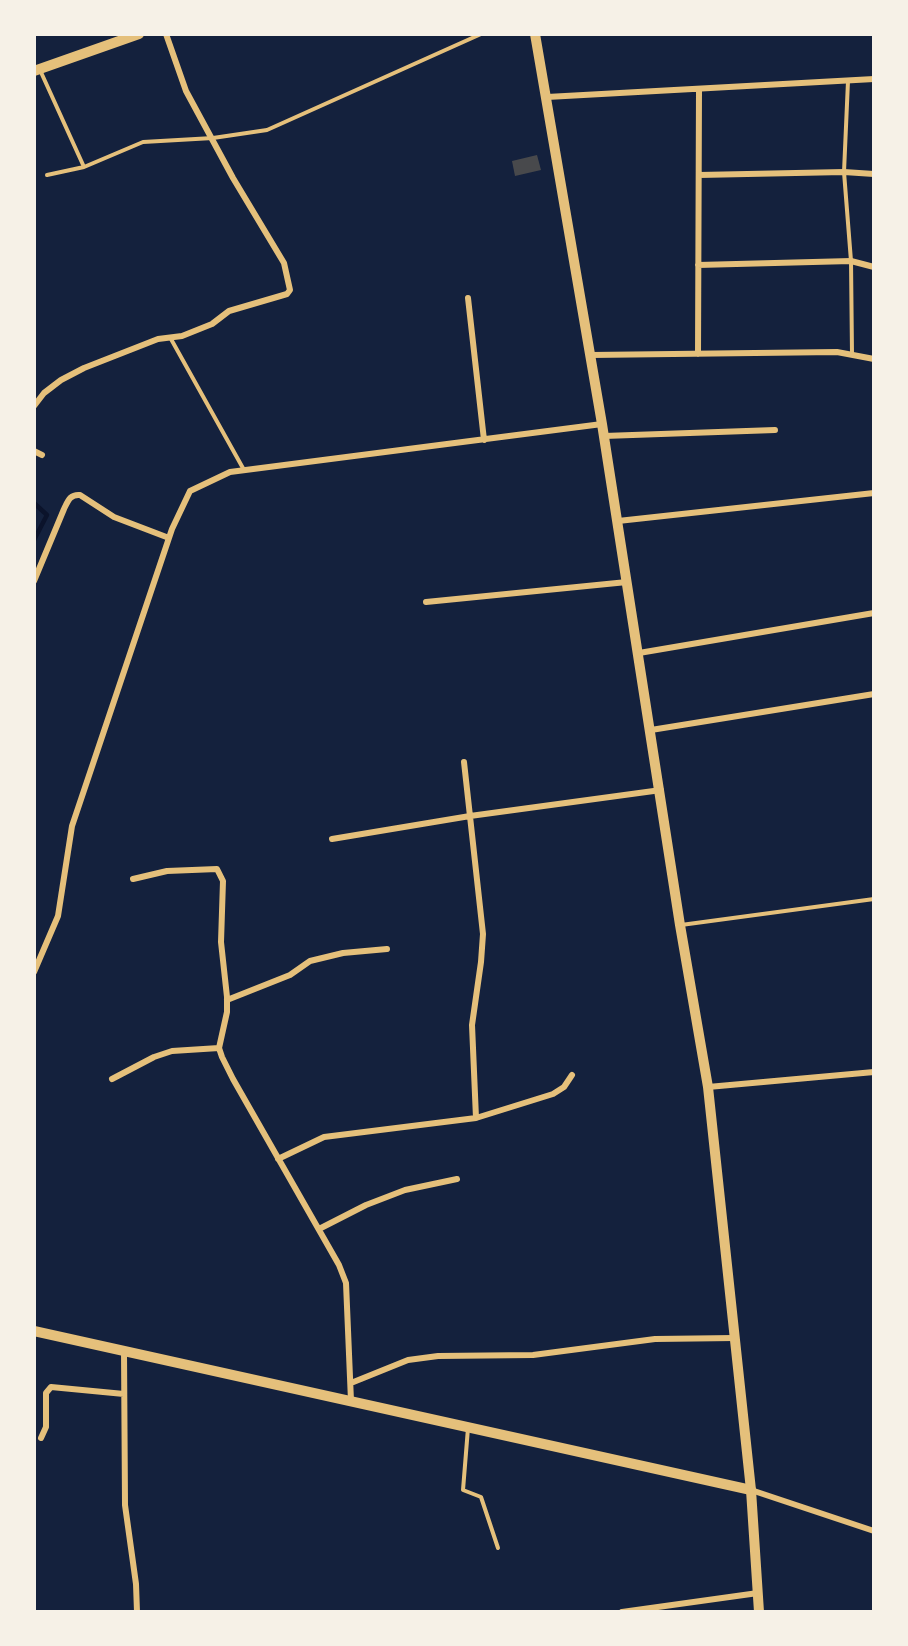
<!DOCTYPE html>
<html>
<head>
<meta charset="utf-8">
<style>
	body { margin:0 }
	#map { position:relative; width:908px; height:1646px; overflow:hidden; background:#14213d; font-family:"Libre Baskerville",serif }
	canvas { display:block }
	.frame { position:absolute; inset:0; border:36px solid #f6f1e7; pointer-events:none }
</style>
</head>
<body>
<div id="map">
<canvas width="908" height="1646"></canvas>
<div class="frame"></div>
</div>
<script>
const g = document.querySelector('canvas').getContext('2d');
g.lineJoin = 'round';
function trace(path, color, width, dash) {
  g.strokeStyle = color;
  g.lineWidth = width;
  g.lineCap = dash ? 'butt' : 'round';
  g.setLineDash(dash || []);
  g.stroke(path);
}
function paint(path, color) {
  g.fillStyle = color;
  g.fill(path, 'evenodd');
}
const stream = new Path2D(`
	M 34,503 L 47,515 L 34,540`);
const building = new Path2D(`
	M 537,155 L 541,170 L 515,176 L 512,161 Z`);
const service = new Path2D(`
	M 40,70 L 84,167
	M 848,81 L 844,172 L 851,261 L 852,354
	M 47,175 L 84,167 L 143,142 L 213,138 L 267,130 L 481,34
	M 171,339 L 244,470
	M 681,925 L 874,899
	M 468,1428 L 463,1490 L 481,1497 L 498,1548`);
const minor = new Path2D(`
	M 547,97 L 874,79
	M 699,175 L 844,172 L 874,174
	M 698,265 L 851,261 L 874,267
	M 468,298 L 484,440
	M 698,354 L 699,89
	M 591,355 L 837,352 L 874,359
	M 34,406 L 44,393 L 61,380 L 84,368 L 158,339 L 182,336 L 212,324 L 229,311 L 287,294 L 290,290 L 284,263 L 233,178 L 186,91 L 166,34
	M 604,436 L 775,430
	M 34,451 L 42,455
	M 618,521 L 874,493
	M 34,581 L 64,509 C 68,501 70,494 80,495 L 114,517 L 169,538
	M 426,602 L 627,582
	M 639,653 L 874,613
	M 651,730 L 874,694
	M 464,762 L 483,934 L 481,962 L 472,1025 L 476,1118
	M 332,839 L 470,816 L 661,790
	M 133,879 L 167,871 L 217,869 L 223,881 L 221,942 L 227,997 L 227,1012 L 219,1048 L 222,1057 L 233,1079 L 339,1265 L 346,1283 L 351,1401
	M 34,972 L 58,916 L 72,826 L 172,529 L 190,491 L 230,472 L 602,424
	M 227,1000 L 290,975 L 310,961 L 343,953 L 387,949
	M 112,1079 L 154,1057 L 172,1051 L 219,1048
	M 708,1087 L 874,1072
	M 278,1159 L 324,1137 L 476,1118 L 553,1094 L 564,1087 L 572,1075
	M 319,1229 L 366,1205 L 405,1190 L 457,1179
	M 124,1351 L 125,1505 L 136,1584 L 137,1612
	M 351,1383 L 408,1360 L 438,1356 L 533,1355 L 655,1339 L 734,1338
	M 41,1438 L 46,1427 L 46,1393 L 51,1387 L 124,1394
	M 751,1490 L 874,1531
	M 622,1612 L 758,1593`);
const tertiary = new Path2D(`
	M 34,71 L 139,34
	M 34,1331 L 751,1490`);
const secondary = new Path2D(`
	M 535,34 L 602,424 L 680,925 L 708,1087 L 751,1490 L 759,1612`);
trace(stream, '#0b132b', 4.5);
paint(building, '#48494c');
trace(service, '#e5c07b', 4);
trace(minor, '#e5c07b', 6);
trace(tertiary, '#e5c07b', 10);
trace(secondary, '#e5c07b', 10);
</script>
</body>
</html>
